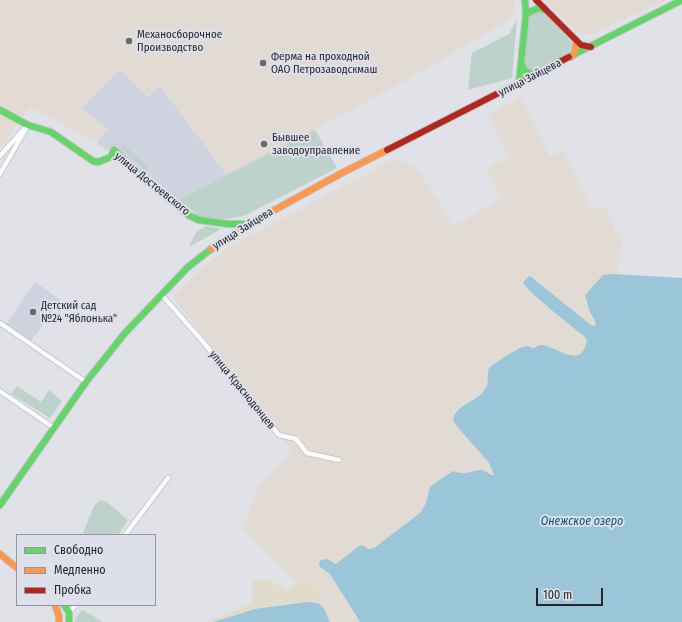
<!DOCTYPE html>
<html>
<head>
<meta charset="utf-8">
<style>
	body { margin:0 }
	#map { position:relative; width:682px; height:622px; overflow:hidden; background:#e0e2e8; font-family:"Fira Sans Condensed",sans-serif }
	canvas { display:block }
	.legend { position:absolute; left:16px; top:534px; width:140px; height:72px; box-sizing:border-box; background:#dde0eb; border:1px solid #93969e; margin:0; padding:5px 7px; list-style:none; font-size:12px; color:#25272b }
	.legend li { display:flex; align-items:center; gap:8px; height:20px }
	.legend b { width:20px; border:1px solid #93969e }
	.scale { position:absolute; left:536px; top:588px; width:67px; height:18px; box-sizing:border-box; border:2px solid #25272b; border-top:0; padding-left:5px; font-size:12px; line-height:14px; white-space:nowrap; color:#25272b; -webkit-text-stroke:3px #dde0eb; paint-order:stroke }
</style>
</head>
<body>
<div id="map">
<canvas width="682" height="622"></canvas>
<ul class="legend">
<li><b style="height:5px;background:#63d668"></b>Свободно</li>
<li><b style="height:5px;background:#ff974d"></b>Медленно</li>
<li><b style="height:5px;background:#b3261e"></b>Пробка</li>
</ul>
<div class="scale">100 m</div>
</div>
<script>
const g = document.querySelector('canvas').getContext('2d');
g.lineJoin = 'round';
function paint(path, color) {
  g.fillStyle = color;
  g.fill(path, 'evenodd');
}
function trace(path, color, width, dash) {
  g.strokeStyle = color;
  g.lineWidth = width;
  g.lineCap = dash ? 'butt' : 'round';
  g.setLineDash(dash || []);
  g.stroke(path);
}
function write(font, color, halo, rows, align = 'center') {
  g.font = font + ' "Fira Sans Condensed",sans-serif';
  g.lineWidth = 4;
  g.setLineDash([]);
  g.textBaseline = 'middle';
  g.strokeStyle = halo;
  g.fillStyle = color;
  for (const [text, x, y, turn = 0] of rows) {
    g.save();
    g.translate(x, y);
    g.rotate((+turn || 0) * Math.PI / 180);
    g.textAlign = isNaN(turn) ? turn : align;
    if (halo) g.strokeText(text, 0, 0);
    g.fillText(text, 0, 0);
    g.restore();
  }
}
const built = new Path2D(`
	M 120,69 L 148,97 L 160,86 L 227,175 L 177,200 L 96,142 L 108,129 L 81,109 Z
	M 35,282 L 61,300 L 31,341 L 6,324 Z`);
const industrial = new Path2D(`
	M 0,0 L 515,0 L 512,18 L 428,68 L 315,130 L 227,175 L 160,86 L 148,97 L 120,69 L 81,109 L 108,129 L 96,142 L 42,113 L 29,108 L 0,149 Z
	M 545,0 L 667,0 L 588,35 L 575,31 Z
	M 520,97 L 550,157 L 563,151 L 593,210 L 606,206 L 616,233 L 620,233 L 622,246 L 617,274 L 603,275 L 585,301 L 596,323 L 595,325 L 592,326 L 523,284 L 584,336 L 587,340 L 585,347 L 581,353 L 576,356 L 571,356 L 546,347 L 535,348 L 527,346 L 510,354 L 489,368 L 487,373 L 488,381 L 484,391 L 457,410 L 453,419 L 455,424 L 489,463 L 494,473 L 494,475 L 491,475 L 483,470 L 461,474 L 453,471 L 439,480 L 430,487 L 426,503 L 420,513 L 374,548 L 368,549 L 364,546 L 359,546 L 336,564 L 327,559 L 321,560 L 320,567 L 330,574 L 360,622 L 330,622 L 321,604 L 316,581 L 298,583 L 243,528 L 258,487 L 292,452 L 173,297 L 202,268 L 227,248 L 396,158 L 417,169 L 454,226 L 501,199 L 487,172 L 492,166 L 509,157 L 488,114 Z`);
const green = new Path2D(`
	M 539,11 L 544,13 L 570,40 C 573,45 571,48 569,53 L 534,71 C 529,71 526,68 524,63 L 529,17 L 534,12 Z
	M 517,19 L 512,78 L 468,90 L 472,53 L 509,34 Z
	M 315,130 L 337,168 L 244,216 L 221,220 L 202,218 L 177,200 Z
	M 123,144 L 149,168 L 146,172 L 120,147 Z
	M 206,226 L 221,229 L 189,247 L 196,232 Z
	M 17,386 L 41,402 L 49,390 L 62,401 L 50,418 L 11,394 Z
	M 100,500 L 107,502 L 128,520 L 118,535 L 82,535 L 94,506 Z
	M 82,609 L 83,610 L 103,622 L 74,622 Z`);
const sand = new Path2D(`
	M 253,580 L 271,580 L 286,591 L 298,583 L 316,581 L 321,604 C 302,595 234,614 213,622 L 208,622 L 252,603 Z`);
const water = new Path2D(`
	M 613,274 L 682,278 L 682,622 L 360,622 L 330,574 L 320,567 L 319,562 L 321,560 L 327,559 L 336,564 L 359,546 L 363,545 L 368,549 L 374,548 L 420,513 L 426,503 L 430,487 L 439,480 L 453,471 C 456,472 459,473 463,473 C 475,473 479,465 491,475 L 494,475 L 489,463 L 455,424 L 453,419 C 457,404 477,402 485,389 C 490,383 486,375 489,368 C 495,363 520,346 527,346 C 529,346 531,348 533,348 C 536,348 538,345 542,345 C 559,347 581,371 587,340 L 584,336 C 574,328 525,290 523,282 L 530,276 L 592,326 L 595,325 L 596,323 L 589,310 L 585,295 L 603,275 Z
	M 306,602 C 324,602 323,607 330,622 L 213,622 L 255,609 Z`);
const street = new Path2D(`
	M 0,156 L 24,129
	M 0,174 L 28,125
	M 161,294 L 204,343 L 279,435 L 296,439 L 307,453 L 339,460
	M 0,323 L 86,382
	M 0,391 L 54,428
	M 125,535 L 168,478
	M 69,612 L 76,605`);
const fast = new Path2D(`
	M 526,14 L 538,8 L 545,10
	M 569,57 L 682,0
	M 521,64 L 525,71 L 535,75
	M 519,83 L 526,14 L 525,0
	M 0,110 L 28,125 L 51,132 L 93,161 L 98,162 L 111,157 L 114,150 L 148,182 L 188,215 L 199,220 L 228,224 L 249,224
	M 0,505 L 86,382 L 125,333 L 188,267 L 211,249
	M 64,605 L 69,612 L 69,622`);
const slow = new Path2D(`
	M 571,57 L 575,52 L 576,40
	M 211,249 L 227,240 L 249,224 L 340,174 L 387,150
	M 0,554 L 17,568
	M 55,605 L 59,616 L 59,622`);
const jam = new Path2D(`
	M 536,0 L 581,45 L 591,47
	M 387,150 L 569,57`);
const markers = [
	[129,41,4,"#66686d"],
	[263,63,4,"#66686d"],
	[264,144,4,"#66686d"],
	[33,312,4,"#66686d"]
];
const poiNames = [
	["Механосборочное",137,35],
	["Производство",137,48],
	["Ферма на проходной",271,57],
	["ОАО Петрозаводскмаш",271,70],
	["Бывшее",272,138],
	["заводоуправление",272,151],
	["Детский сад",41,306],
	["№24 \"Яблонька\"",41,319]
];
const streetNames = [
	["улица Зайцева",530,78,-27],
	["улица Достоевского",152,184,39],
	["улица Зайцева",243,229,-32],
	["улица Краснодонцев",242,390,51]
];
const waterNames = [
	["Онежское озеро",582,522]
];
paint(built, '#ced3df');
paint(industrial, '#e1dbd3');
paint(green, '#bdd2ca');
paint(sand, '#e1dcca');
paint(water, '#9bc5d9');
trace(street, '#bec0c4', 6);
trace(fast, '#bec0c4', 8);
trace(slow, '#bec0c4', 8);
trace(jam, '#bec0c4', 8);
trace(street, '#fafbfc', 4.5);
trace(fast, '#63d668', 6);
trace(slow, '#ff974d', 6);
trace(jam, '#b3261e', 6);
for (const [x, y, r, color] of markers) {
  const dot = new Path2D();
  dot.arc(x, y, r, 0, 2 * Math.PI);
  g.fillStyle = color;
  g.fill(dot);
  trace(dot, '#dde0eb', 1.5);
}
write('11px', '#25272b', '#dde0eb', poiNames, 'left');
write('11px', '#25272b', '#dde0eb', streetNames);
write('italic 12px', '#055773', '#dde0eb', waterNames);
</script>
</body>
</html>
